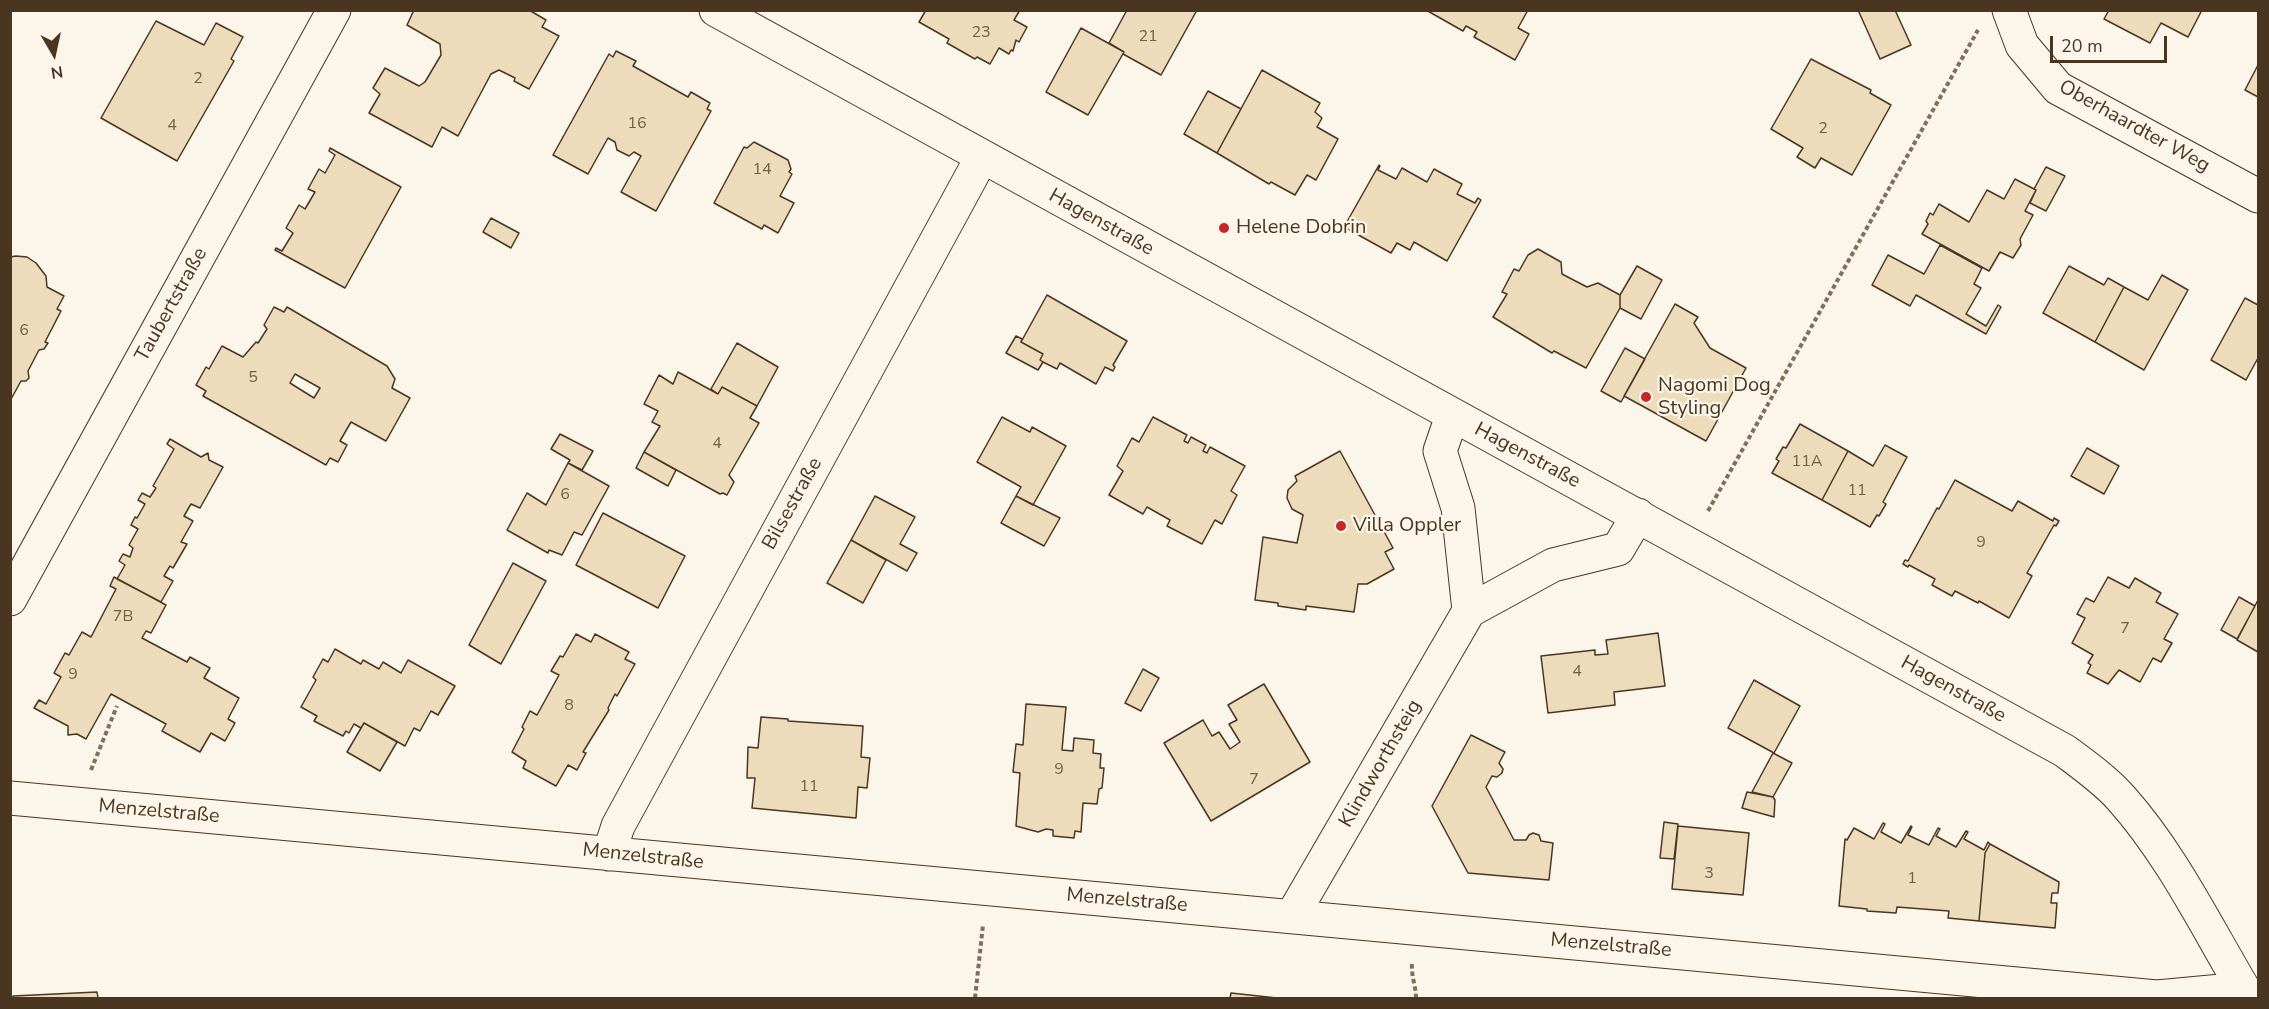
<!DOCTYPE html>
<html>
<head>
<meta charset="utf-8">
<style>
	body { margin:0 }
	#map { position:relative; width:2269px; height:1009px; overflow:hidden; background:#fbf6e9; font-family:"Nunito Sans",sans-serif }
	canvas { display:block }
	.frame { position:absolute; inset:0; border:12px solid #4a3520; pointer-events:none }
	.north { position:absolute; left:24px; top:24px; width:60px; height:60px; -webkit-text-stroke:4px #fbf6e9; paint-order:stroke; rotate:171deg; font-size:16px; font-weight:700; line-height:24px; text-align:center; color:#4a3520 }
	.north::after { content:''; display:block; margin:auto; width:21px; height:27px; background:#4a3520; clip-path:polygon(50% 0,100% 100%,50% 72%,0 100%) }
	.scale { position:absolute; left:2050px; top:36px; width:117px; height:27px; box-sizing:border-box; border:3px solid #4a3520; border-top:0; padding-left:8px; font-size:18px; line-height:21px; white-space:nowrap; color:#4a3520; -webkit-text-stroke:4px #fbf6e9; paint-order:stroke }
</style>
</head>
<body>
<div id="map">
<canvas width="2269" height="1009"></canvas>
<div class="frame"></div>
<div class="north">N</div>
<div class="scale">20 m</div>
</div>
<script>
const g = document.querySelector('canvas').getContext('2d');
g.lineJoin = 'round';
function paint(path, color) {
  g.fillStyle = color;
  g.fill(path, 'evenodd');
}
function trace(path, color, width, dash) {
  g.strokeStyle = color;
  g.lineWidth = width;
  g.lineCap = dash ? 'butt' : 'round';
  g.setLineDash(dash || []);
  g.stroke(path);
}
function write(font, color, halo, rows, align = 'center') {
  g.font = font + ' "Nunito Sans",sans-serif';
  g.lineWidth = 4.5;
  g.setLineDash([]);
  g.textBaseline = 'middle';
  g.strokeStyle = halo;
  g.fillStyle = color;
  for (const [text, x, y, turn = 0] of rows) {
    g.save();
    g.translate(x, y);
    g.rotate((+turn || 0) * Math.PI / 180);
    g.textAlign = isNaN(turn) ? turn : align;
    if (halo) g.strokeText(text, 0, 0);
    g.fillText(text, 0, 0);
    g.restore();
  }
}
const building = new Path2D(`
	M 414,10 L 529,10 L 546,20 L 542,27 L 559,36 L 529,89 L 514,81 L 515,78 L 499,70 L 491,74 L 458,136 L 442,127 L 432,147 L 369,113 L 380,94 L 373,88 L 385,68 L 419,86 L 425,82 L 441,55 L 440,44 L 407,25 Z
	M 926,10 L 1020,10 L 1014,20 L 1027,27 L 1019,42 L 1016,40 L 1013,51 L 1011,50 L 1009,54 L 999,48 L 990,64 L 977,57 L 975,59 L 947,43 L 949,39 L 919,22 Z
	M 1127,10 L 1197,10 L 1161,75 L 1123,54 L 1124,52 L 1109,43 Z
	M 1426,10 L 1528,10 L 1518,28 L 1529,34 L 1515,60 L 1474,37 L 1477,32 L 1466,26 L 1463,31 Z
	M 1858,10 L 1895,10 L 1911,45 L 1880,59 Z
	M 2109,10 L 2202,10 L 2188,37 L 2161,23 L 2150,43 L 2104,19 Z
	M 156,21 L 204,45 L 216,23 L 243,37 L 231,59 L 234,61 L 177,161 L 101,118 Z
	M 1081,28 L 1124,52 L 1088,115 L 1046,92 Z
	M 616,51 L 636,61 L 633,66 L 688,97 L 691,92 L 710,103 L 707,109 L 711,111 L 656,211 L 621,192 L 641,156 L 634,152 L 629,156 L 617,150 L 615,142 L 608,138 L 588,174 L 553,155 L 609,54 L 613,57 Z
	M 1811,59 L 1871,90 L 1870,93 L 1891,105 L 1852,175 L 1821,158 L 1815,168 L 1797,157 L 1803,148 L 1771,129 Z
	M 2258,65 L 2258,97 L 2245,90 Z
	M 1262,70 L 1320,103 L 1315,112 L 1322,118 L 1317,127 L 1338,139 L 1316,180 L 1307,175 L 1295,195 L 1271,182 L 1269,184 L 1217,153 Z
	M 1208,91 L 1241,109 L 1217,153 L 1184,134 Z
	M 754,142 L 788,160 L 791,169 L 789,172 L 792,174 L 780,196 L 794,203 L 778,233 L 764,225 L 762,229 L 714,203 L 744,147 L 747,148 Z
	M 330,148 L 401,187 L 345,288 L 275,250 L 276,248 L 282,251 L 293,233 L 286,228 L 299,205 L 305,209 L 315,192 L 308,189 L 319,169 L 325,173 L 335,155 L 329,151 Z
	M 1379,165 L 1380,166 L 1378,170 L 1396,179 L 1402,168 L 1427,182 L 1434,169 L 1462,184 L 1457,194 L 1475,203 L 1478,198 L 1481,200 L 1447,261 L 1414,242 L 1410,250 L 1397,243 L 1391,253 L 1344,227 Z
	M 2046,167 L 2065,176 L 2046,211 L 2030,203 L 2036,190 L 2034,189 Z
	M 2015,179 L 2036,190 L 2025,211 L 2033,215 L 2020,239 L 2021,245 L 2013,258 L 2000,252 L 1989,271 L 1922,234 L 1928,224 L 1926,221 L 1930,213 L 1933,215 L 1939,204 L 1969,222 L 1987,190 L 2004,199 Z
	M 491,218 L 519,233 L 511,248 L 483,232 Z
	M 1940,245 L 1982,268 L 1974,284 L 1981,288 L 1966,314 L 1986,326 L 1998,305 L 2001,307 L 1986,334 L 1916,295 L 1910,306 L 1872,285 L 1888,255 L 1924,274 Z
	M 1538,249 L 1561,262 L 1562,274 L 1587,287 L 1598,283 L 1620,295 L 1620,308 L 1586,368 L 1554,351 L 1552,353 L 1493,317 L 1507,294 L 1502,292 L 1514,269 L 1519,271 L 1528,255 Z
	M 16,256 L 27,257 L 36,263 L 46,276 L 47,287 L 64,296 L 57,309 L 61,311 L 45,342 L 48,343 L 44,349 L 39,350 L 28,371 L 29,378 L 26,381 L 21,381 L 10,401 L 10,257 Z
	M 1637,266 L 1662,280 L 1641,319 L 1620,308 L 1620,295 Z
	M 2069,266 L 2104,285 L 2108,278 L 2124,287 L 2095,342 L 2043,313 Z
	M 2162,275 L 2188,290 L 2144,370 L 2095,342 L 2124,287 L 2148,300 Z
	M 1047,295 L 1127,341 L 1113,365 L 1115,367 L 1113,371 L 1105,367 L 1096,384 L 1060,363 L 1057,369 L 1043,362 L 1040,360 L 1043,354 L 1021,342 Z
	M 2245,298 L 2258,305 L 2258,358 L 2246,380 L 2211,360 Z
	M 1675,304 L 1698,317 L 1694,323 L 1710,348 L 1746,368 L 1706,441 L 1624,396 Z
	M 274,307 L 284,312 L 287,307 L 387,366 L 395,379 L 392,388 L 410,398 L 386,441 L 351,422 L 340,441 L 347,445 L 338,462 L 330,458 L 326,465 L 203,396 L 206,391 L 196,385 L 206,367 L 209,369 L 222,346 L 243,357 L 256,342 L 258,343 L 267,329 L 264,325 ZM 295,374 L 320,388 L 314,398 L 290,383 Z
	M 1016,336 L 1022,339 L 1021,342 L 1043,354 L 1040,360 L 1043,362 L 1038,370 L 1006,353 Z
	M 737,343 L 778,367 L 757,406 L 722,387 L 718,394 L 711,389 Z
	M 1625,348 L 1645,359 L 1621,402 L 1601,391 Z
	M 678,372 L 718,394 L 722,387 L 757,406 L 750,418 L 759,423 L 729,475 L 734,482 L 727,495 L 723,493 L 720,494 L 644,452 L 660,426 L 652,422 L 658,411 L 644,404 L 659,375 L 673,384 Z
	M 1002,417 L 1030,432 L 1032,427 L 1066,446 L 1033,505 L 1016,496 L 1021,487 L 977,462 Z
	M 1153,417 L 1187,435 L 1184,441 L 1188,443 L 1191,437 L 1206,445 L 1203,451 L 1207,453 L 1210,447 L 1245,466 L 1231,491 L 1237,495 L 1222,524 L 1215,520 L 1202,544 L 1167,526 L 1170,520 L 1147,507 L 1143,514 L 1109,495 L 1123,471 L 1117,466 L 1132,438 L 1139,442 Z
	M 1800,424 L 1848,451 L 1822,500 L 1772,473 L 1779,461 L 1776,459 L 1783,447 L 1786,448 Z
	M 560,434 L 593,451 L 582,470 L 568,463 L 570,460 L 551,449 Z
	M 170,439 L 201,457 L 208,453 L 209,460 L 223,467 L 200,508 L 191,504 L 184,516 L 193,521 L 181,542 L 187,544 L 173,568 L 170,566 L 164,576 L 173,581 L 161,602 L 117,579 L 125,565 L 119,561 L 123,554 L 130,557 L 133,548 L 129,545 L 138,529 L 131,525 L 135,517 L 137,518 L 145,504 L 138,500 L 142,493 L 150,497 L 156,488 L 153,486 L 174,449 L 167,444 Z
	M 1885,445 L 1907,457 L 1883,502 L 1886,504 L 1879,516 L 1877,515 L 1870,527 L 1822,500 L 1848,451 L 1873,466 Z
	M 2087,448 L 2119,466 L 2104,494 L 2071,476 Z
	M 1340,451 L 1393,548 L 1385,552 L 1394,569 L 1367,584 L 1358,584 L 1354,612 L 1306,606 L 1306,610 L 1278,606 L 1278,603 L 1255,600 L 1263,537 L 1297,543 L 1303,515 L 1292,509 L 1287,498 L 1288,490 L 1297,481 L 1295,476 Z
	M 644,452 L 676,470 L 668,486 L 636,468 Z
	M 568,463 L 609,486 L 582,535 L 574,532 L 562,555 L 549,550 L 548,553 L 507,530 L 527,493 L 546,505 Z
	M 1955,480 L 2012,511 L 2018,501 L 2053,521 L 2054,518 L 2059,521 L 2056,526 L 2054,525 L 2027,573 L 2032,576 L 2009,618 L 1979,601 L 1978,603 L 1955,591 L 1952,596 L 1932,585 L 1935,579 L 1909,565 L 1908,567 L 1903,564 L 1905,560 L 1908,561 L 1937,508 L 1939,509 Z
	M 875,496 L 915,517 L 900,544 L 917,553 L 907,571 L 851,540 Z
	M 1016,496 L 1060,518 L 1044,546 L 1001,523 Z
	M 603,513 L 685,556 L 658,608 L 576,565 Z
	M 851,540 L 886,560 L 863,603 L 827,583 Z
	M 513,563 L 546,581 L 501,664 L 469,645 Z
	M 114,577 L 166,605 L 151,633 L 146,631 L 142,638 L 187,662 L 190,657 L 210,668 L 204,678 L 239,698 L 228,719 L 235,723 L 225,741 L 211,733 L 200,752 L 162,731 L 166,724 L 111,694 L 86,739 L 77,734 L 68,735 L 68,726 L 34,708 L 39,700 L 46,704 L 61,677 L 54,673 L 65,653 L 69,655 L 82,632 L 91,637 L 116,589 L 110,586 Z
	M 2108,577 L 2129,588 L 2135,578 L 2161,593 L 2156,602 L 2178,614 L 2164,639 L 2172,643 L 2161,662 L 2153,658 L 2140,682 L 2119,670 L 2108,684 L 2087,673 L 2091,665 L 2088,663 L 2093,655 L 2072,643 L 2085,618 L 2077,614 L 2086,598 L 2094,602 Z
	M 2239,597 L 2255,606 L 2237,639 L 2221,630 Z
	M 2258,600 L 2258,652 L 2237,640 Z
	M 1658,633 L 1665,686 L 1614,692 L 1615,705 L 1548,713 L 1541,656 L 1595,650 L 1595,655 L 1608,654 L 1606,640 Z
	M 576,634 L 591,642 L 595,634 L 629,652 L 625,659 L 635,664 L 617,696 L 615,694 L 608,708 L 609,710 L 583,752 L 586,753 L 577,770 L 568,765 L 556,786 L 523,768 L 526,761 L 512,752 L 524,729 L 522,727 L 530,711 L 537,715 L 559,675 L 551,671 L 560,656 L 563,657 Z
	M 335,649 L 361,664 L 363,660 L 379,669 L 383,662 L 401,673 L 408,660 L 455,686 L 438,715 L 431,711 L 420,731 L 414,728 L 405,746 L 364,723 L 361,728 L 354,724 L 349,733 L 346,731 L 343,736 L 314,721 L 317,716 L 301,707 L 316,680 L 313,677 L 323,659 L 328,662 Z
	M 1143,669 L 1159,678 L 1141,711 L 1125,703 Z
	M 1754,680 L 1800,706 L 1774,753 L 1728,728 Z
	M 1264,684 L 1310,762 L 1211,821 L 1164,743 L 1203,720 L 1212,736 L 1219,732 L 1230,749 L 1240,742 L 1229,724 L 1237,720 L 1228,705 Z
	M 1026,704 L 1066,707 L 1062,750 L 1073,751 L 1074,738 L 1094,740 L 1093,753 L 1101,754 L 1100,768 L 1104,768 L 1102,788 L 1099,789 L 1097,804 L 1083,803 L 1081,832 L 1075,831 L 1074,838 L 1053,836 L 1053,830 L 1046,829 L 1038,832 L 1016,826 L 1020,773 L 1013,772 L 1016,744 L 1023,745 Z
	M 761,717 L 788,719 L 788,721 L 863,726 L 861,757 L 870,758 L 867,788 L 858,787 L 856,818 L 752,808 L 755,778 L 747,778 L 748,747 L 758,748 Z
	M 364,723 L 397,742 L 380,771 L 347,752 Z
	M 1471,735 L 1505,752 L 1499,763 L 1503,769 L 1502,773 L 1497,777 L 1492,776 L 1486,787 L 1514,840 L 1526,840 L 1529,835 L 1533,833 L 1539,835 L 1541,841 L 1553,843 L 1549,880 L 1468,873 L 1432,806 Z
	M 1773,753 L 1792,763 L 1773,797 L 1752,792 Z
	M 1747,792 L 1773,797 L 1775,800 L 1774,817 L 1742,808 Z
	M 1664,822 L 1678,824 L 1674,859 L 1660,858 Z
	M 1883,823 L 1885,824 L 1881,832 L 1901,843 L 1911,826 L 1912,827 L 1908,835 L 1929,845 L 1938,828 L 1940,829 L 1936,836 L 1956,847 L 1966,831 L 1968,832 L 1964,839 L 1984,850 L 1988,842 L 1990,844 L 1985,853 L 1979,921 L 1948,918 L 1949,911 L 1897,907 L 1896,913 L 1867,911 L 1867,909 L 1839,906 L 1845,839 L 1847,840 L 1854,828 L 1874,839 Z
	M 1678,826 L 1749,833 L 1743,895 L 1672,889 Z
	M 1990,844 L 2059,882 L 2058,893 L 2052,893 L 2051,903 L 2057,903 L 2055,928 L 1979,921 L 1985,853 Z
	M 97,992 L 98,998 L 13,998 L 13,996 Z
	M 1231,993 L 1277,998 L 1230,998 Z`);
const path = new Path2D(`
	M 1708,511 L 1978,30
	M 91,770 L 117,706
	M 1412,964 C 1411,976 1416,986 1416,998
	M 975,998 L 983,925`);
const minor = new Path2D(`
	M 2009,10 L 2022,45 L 2058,88 L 2258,196
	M 1452,416 L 1440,451 L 1458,508 L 1469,611
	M 10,599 L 334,10
	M 10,798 L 2157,997 L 2243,989
	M 609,854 L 618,826 L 982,157
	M 1292,916 L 1469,611 L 1553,565 L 1618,549 L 1638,515`);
const secondary = new Path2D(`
	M 716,10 L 2065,751 C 2085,766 2105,780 2121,798 C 2173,856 2209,932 2249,998`);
const markers = [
	[1224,228,6,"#c62828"],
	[1646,397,6,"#c62828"],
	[1341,526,6,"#c62828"]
];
const numberNames = [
	["23",981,33],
	["21",1148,37],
	["2",198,79],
	["16",637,124],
	["4",172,126],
	["2",1823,129],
	["14",762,170],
	["6",24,331],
	["5",253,378],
	["4",717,444],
	["11A",1807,462],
	["11",1857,491],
	["6",565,495],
	["9",1981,543],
	["7B",123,617],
	["7",2125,629],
	["4",1577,672],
	["9",73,675],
	["8",569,706],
	["9",1059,770],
	["7",1254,780],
	["11",809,787],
	["3",1709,874],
	["1",1912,879]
];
const streetNames = [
	["Oberhaardter Weg",2134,127,29],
	["Hagenstraße",1101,223,29],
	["Taubertstraße",172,305,-61],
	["Hagenstraße",1527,456,28],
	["Bilsestraße",793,504,-61],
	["Hagenstraße",1953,690,29],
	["Klindworthsteig",1381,764,-60],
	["Menzelstraße",159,812,5],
	["Menzelstraße",643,857,6],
	["Menzelstraße",1127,901,5],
	["Menzelstraße",1611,946,5]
];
const poiNames = [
	["Helene Dobrin",1236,228],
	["Nagomi Dog",1658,386],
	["Styling",1658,409],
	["Villa Oppler",1353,526]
];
paint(building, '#ecdcbc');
trace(building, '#4a3520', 1.5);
trace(minor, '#4a3520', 35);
trace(secondary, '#4a3520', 35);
trace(path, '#7f6f5c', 4, [4.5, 3]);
trace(minor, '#fbf6e9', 33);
trace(secondary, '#fbf6e9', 33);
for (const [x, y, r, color] of markers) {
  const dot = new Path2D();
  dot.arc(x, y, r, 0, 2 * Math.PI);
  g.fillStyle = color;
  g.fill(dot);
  trace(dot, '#fbf6e9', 2);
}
write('16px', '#725f47', null, numberNames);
write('20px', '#4a3520', '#fbf6e9', streetNames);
write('20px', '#4a3520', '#fbf6e9', poiNames, 'left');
</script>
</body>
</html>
